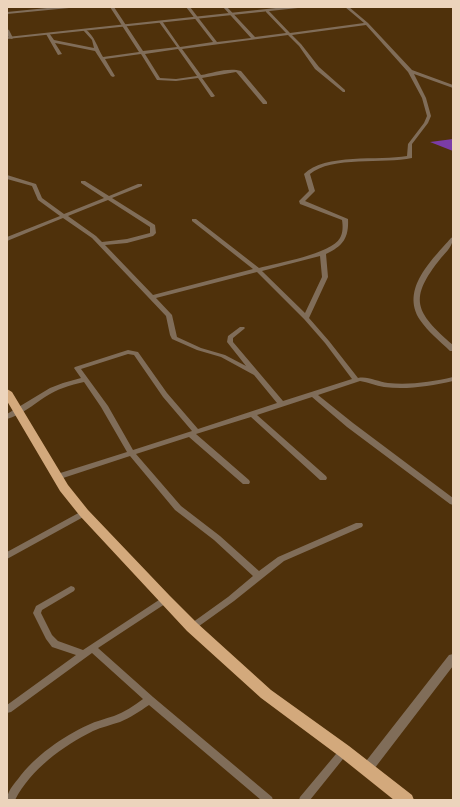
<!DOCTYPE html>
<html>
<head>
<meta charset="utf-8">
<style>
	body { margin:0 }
	#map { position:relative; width:460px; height:807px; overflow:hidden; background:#4f310b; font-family:Raleway,sans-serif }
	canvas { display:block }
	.frame { position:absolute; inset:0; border:8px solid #ecd4bc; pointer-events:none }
</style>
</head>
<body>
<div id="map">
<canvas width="460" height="807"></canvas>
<div class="frame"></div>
</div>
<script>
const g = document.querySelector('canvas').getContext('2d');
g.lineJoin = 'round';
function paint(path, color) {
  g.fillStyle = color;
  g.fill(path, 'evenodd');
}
const water = new Path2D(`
	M 453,139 L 453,151 L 430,142 Z`);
const minor = new Path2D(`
	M 57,7 L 71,7 L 69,8 L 7,14 L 7,12 Z
	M 110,7 L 114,7 L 143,51 L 177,47 L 159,22 L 161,21 L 162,21 L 180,47 L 213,42 L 186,7 L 190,7 L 217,42 L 251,38 L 223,7 L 227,7 L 255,37 L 286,33 L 266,12 L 266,10 L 268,10 L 290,33 L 364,23 L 345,7 L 349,7 L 368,23 L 412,70 L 453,85 L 453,88 L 414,74 L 426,98 L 431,116 L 428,123 L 412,144 L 412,158 C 384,164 331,156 310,174 L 315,191 L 305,201 L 348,219 C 349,238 343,246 326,254 L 328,277 L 309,318 L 329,341 L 358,378 C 368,376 378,382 388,383 C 410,385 432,382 453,377 L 453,381 C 430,386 407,390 384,387 C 376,386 368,382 360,381 L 318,395 L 353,423 L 453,498 L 453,505 L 450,504 L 347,427 L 312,397 L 257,415 L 326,476 L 327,478 L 326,480 L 320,480 L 251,417 L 196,434 L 249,480 L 250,482 L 249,484 L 243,484 L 189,437 L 136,454 L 181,506 L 220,536 L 259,571 L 278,557 L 356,523 L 362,523 L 363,525 L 362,527 L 284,561 L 234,601 L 195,629 L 192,630 L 189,629 L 188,627 L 189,625 L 228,597 L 253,576 L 214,540 L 175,510 L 130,456 L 60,479 L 54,479 L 53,477 L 54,475 L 127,452 L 101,407 L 84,382 C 70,385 57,389 45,397 C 33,405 21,415 7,419 L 7,414 L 50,388 L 63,383 L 81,378 L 74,368 L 75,367 L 128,350 L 138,352 L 167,393 L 198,429 L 277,403 L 254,375 L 221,357 L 197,350 L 172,339 L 170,335 L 166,316 L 92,238 L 63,218 L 7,241 L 7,237 L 60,216 L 38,200 L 32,186 L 7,179 L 7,175 L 36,184 L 42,198 L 64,214 L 104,198 L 81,183 L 81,181 L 85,181 L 109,196 L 138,184 L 142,184 L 142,186 L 112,198 L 155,225 L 156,233 L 153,236 L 127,243 L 105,245 L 153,295 L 253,269 L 192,221 L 192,219 L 196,219 L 259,268 C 277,263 331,254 340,238 C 343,233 343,226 342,220 L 300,204 L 299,201 L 309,191 L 304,174 C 324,153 380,161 407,156 L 408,144 L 424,123 L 427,116 L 422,98 L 408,72 L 366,25 L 292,35 L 301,44 L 319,67 L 345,90 L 345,92 L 343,92 L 315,69 L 299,46 L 288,35 L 182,49 L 201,75 C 213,73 229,67 241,71 L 267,102 L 267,104 L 263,104 L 237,73 L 236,72 L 202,78 L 215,96 L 213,97 L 211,97 L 198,78 L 176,81 L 157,80 L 141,54 L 105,59 L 115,76 L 113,77 L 111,76 L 95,51 L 55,43 L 62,54 L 58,55 L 46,34 L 47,33 L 49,33 L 54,40 L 94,48 L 92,40 L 83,30 L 85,29 C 95,36 97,47 103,57 L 139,52 ZM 178,49 L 197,76 L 176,79 L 160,78 L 145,54 ZM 108,200 L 150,227 L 150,233 L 127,239 L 102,242 L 96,236 L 68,216 ZM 320,256 L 322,277 L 305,313 L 262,271 ZM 257,272 L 304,319 L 325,343 L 352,379 L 283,401 L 233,342 L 233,338 L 244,329 L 245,328 L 244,327 L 240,327 L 228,336 L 227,342 L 246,366 L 225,355 L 201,348 L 177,337 L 172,315 L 156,298 ZM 128,354 L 134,355 L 163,397 L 192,431 L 133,450 L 108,406 L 81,369 Z
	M 7,29 L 9,30 L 13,38 L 12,39 L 9,38 L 7,34 Z
	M 84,510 L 87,511 L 88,513 L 87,515 L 7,559 L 7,552 Z
	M 71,586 L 74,587 L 75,589 L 74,591 L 42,610 L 41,613 L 52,635 L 58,641 L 83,650 L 162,598 L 165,597 L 168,598 L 169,600 L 168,602 L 98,648 L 153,697 L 272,797 L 273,800 L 261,800 L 149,705 C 140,711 130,718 120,722 C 111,725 102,727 93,731 C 63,746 31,769 15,800 L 7,800 C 7,792 13,785 18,779 C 35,756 62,737 88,725 C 96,721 105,719 114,716 C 124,712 134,706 143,699 L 92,653 L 11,712 L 7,713 L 7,705 L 76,655 L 52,647 L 46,639 L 33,613 L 36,606 Z
	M 344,747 L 347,748 L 349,751 L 347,754 L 310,800 L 299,800 L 300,797 L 341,748 Z`);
const tertiary = new Path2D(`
	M 285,7 L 300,7 L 298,8 L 7,39 L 7,37 Z
	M 453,237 C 453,246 447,251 441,258 C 408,299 415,312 453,345 L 453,351 L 450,351 C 440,341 428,332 420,320 C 400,289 432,260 451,238 Z
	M 453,654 L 453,666 L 371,773 L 367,774 L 363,773 L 361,769 L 363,765 L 449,655 Z`);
const trunk = new Path2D(`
	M 7,389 L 12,392 L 68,485 L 88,510 L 170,596 L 197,623 L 271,690 L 349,746 L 412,795 L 414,800 L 394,800 L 339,756 L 261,698 L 187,631 L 80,516 L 60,491 L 7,401 Z`);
paint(water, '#7b3ca7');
paint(minor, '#806d59');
paint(tertiary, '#806d59');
paint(trunk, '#d3a97c');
</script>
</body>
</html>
